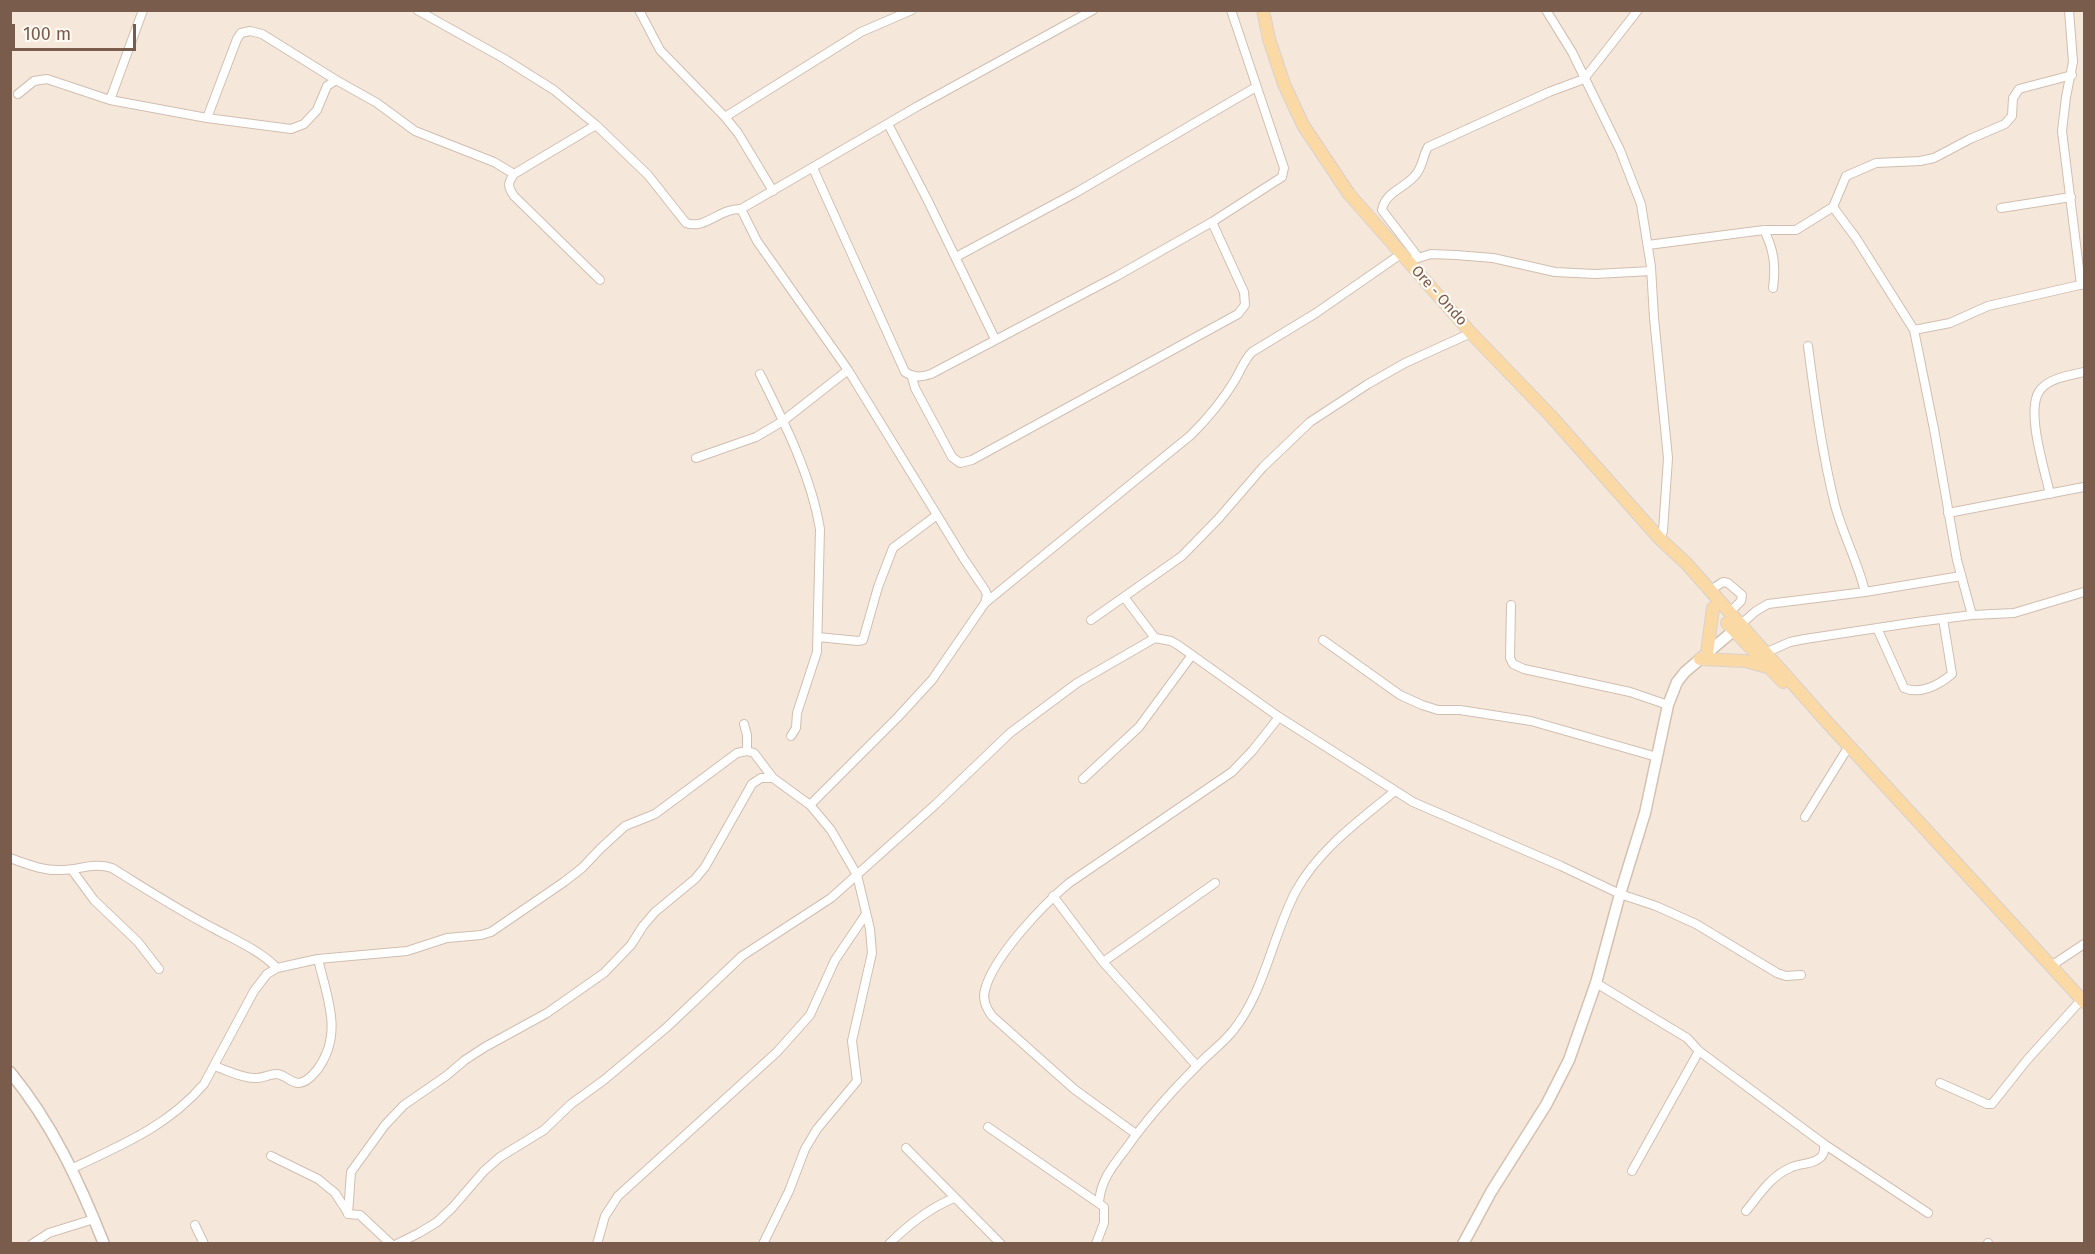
<!DOCTYPE html>
<html>
<head>
<meta charset="utf-8">
<style>
	body { margin:0 }
	#map { position:relative; width:2095px; height:1254px; overflow:hidden; background:#fdf6ec; font-family:"Fira Sans",sans-serif }
	canvas { display:block }
	.frame { position:absolute; inset:0; border:12px solid #7a5c4d; pointer-events:none }
	.scale { position:absolute; left:12px; top:24px; width:124px; height:27px; box-sizing:border-box; border:3px solid #7a5c4d; border-top:0; padding-left:8px; font-size:18px; line-height:21px; white-space:nowrap; color:#7a5c4d; -webkit-text-stroke:4px #fffaf3; paint-order:stroke }
</style>
</head>
<body>
<div id="map">
<canvas width="2095" height="1254"></canvas>
<div class="frame"></div>
<div class="scale">100 m</div>
</div>
<script>
const g = document.querySelector('canvas').getContext('2d');
g.lineJoin = 'round';
function paint(path, color) {
  g.fillStyle = color;
  g.fill(path, 'evenodd');
}
function trace(path, color, width, dash) {
  g.strokeStyle = color;
  g.lineWidth = width;
  g.lineCap = dash ? 'butt' : 'round';
  g.setLineDash(dash || []);
  g.stroke(path);
}
function write(font, color, halo, rows, align = 'center') {
  g.font = font + ' "Fira Sans",sans-serif';
  g.lineWidth = 4.5;
  g.setLineDash([]);
  g.textBaseline = 'middle';
  g.strokeStyle = halo;
  g.fillStyle = color;
  for (const [text, x, y, turn = 0] of rows) {
    g.save();
    g.translate(x, y);
    g.rotate((+turn || 0) * Math.PI / 180);
    g.textAlign = isNaN(turn) ? turn : align;
    if (halo) g.strokeText(text, 0, 0);
    g.fillText(text, 0, 0);
    g.restore();
  }
}
const residential = new Path2D(`
	M 11,11 L 2084,11 L 2084,1243 L 11,1243 Z`);
const minor = new Path2D(`
	M 417,10 L 503,58 L 554,90 L 596,125 L 648,175 L 686,223 C 705,230 720,208 741,209 L 757,241 L 848,370 L 964,559 L 985,590 L 987,595 L 985,603 L 932,680 L 898,717 L 810,805
	M 639,10 L 660,50 L 725,117 L 738,133 L 773,191
	M 1546,10 L 1572,52 L 1620,150 L 1641,204 L 1651,267 L 1654,318 L 1668,458 L 1663,531 L 1660,539
	M 2069,10 L 2073,62 L 2066,97 L 2062,131 L 2081,285
	M 18,94 L 34,81 L 47,79 L 110,100 L 207,118 L 291,129 L 304,124 L 317,110 L 327,86 L 336,80
	M 110,100 L 143,10
	M 725,117 L 861,32 L 912,10
	M 207,118 L 237,39 L 241,33 L 250,31 L 262,34 L 336,80 L 377,103 L 415,131 L 494,162 L 514,174
	M 888,124 L 927,199 L 995,339
	M 596,125 L 514,174 C 507,184 508,187 514,196 L 600,280
	M 813,168 L 905,372 C 914,378 921,377 931,374 L 1117,276 L 1212,222 L 1282,177 L 1284,168 L 1231,10
	M 2001,208 L 2071,197
	M 741,209 L 918,106 L 1093,10
	M 1764,230 C 1774,250 1776,266 1773,288
	M 1648,245 L 1764,230 L 1796,230 L 1833,207
	M 956,257 L 1077,192 L 1256,87
	M 1418,257 L 1382,210 C 1385,191 1407,188 1417,173 C 1423,165 1423,155 1428,147 L 1549,92 L 1584,79 L 1638,10
	M 1415,259 L 1431,254 L 1456,255 L 1493,258 L 1555,272 L 1595,274 L 1651,271
	M 1914,330 L 1950,323 L 1988,306 L 2084,284
	M 1808,346 C 1815,400 1822,453 1835,505 C 1843,535 1858,562 1865,592
	M 760,374 C 784,422 811,475 820,529 L 817,652 L 797,713 L 796,728 L 791,736
	M 912,377 L 915,388 L 952,457 L 960,463 L 972,460 L 1238,314 L 1245,305 L 1244,292 L 1212,222
	M 696,458 L 756,437 L 783,421 L 848,370
	M 2050,494 C 2045,471 2024,407 2041,389 C 2050,378 2071,375 2084,372
	M 1948,513 L 2084,487
	M 1709,591 L 1723,582 L 1728,583 L 1742,595 L 1741,601 L 1729,613
	M 1124,597 L 1155,638
	M 985,603 L 1191,435 C 1208,418 1223,400 1235,380 C 1241,370 1244,360 1252,352 L 1316,313 L 1401,254
	M 1511,605 L 1510,658 L 1513,664 L 1524,669 L 1630,692 L 1668,705
	M 1972,615 L 1957,560 L 1934,429 L 1914,330 L 1856,238 L 1833,207 L 1846,176 L 1876,163 L 1920,161 L 1934,158 L 1970,139 L 2005,124 L 2012,116 L 2013,98 L 2019,89 L 2072,75
	M 1091,620 L 1182,556 L 1219,518 L 1263,467 L 1310,422 L 1368,384 L 1405,363 L 1471,333
	M 1740,625 L 1756,611 L 1768,604 L 1865,592 L 1961,576
	M 1877,628 L 1904,688 C 1920,695 1939,685 1952,674 L 1943,619
	M 818,637 L 858,641 L 863,640 L 878,587 L 893,548 L 937,515
	M 1323,640 L 1400,695 L 1422,705 L 1438,710 L 1460,710 L 1531,721 L 1657,757
	M 1767,652 L 1790,642 L 1805,639 L 1917,622 L 1972,615 L 2014,613 L 2084,592
	M 744,724 L 747,735 L 747,751
	M 1083,779 L 1139,727 L 1192,655
	M 1805,817 L 1849,746
	M 10,858 C 27,864 43,871 61,870 C 79,870 94,862 112,868 C 146,889 180,911 215,929 C 237,941 259,950 277,968
	M 72,870 L 94,900 L 138,942 L 159,969
	M 1053,896 L 1103,962 L 1197,1066
	M 1103,962 L 1215,883
	M 2051,966 L 2084,944
	M 1596,983 L 1687,1038 L 1699,1051 L 1824,1144 L 1928,1213
	M 214,1066 C 227,1070 241,1078 254,1078 C 262,1079 269,1074 277,1074 C 285,1075 290,1082 298,1083 C 306,1083 312,1076 317,1070 C 344,1034 327,998 318,959
	M 1940,1083 L 1987,1104 L 1992,1104 L 2027,1060 L 2082,999
	M 988,1127 L 1104,1207 L 1104,1223 L 1096,1244
	M 1136,1134 L 1074,1089 L 992,1016 C 986,1008 982,1000 985,990 C 993,957 1043,905 1069,883 L 1232,772 L 1253,750 L 1279,717
	M 906,1148 L 1001,1244
	M 271,1156 L 318,1179 L 335,1193 L 348,1213
	M 71,1169 C 121,1145 167,1127 204,1084 L 254,991 L 267,974 L 277,968 L 318,959 L 407,951 L 447,938 L 481,935 L 491,932 L 564,882 L 582,868 L 601,848 L 625,826 L 655,814 L 737,753 L 747,751 L 754,753 L 773,778 L 810,805 L 831,830 L 857,875 L 870,929 L 872,953 L 852,1041 L 857,1081 L 817,1129 L 805,1149 L 789,1191 L 763,1244
	M 1632,1171 L 1699,1051
	M 1099,1202 C 1101,1180 1112,1167 1125,1150 C 1146,1120 1170,1093 1196,1067 C 1207,1055 1221,1045 1232,1032 C 1265,992 1272,936 1296,891 C 1319,849 1359,821 1395,791
	M 1746,1211 C 1759,1195 1771,1176 1790,1168 C 1799,1163 1813,1165 1821,1157 C 1825,1153 1824,1149 1824,1144
	M 348,1214 L 351,1172 L 385,1125 L 404,1105 L 446,1076 L 465,1060 L 485,1047 L 547,1013 L 604,973 L 631,945 L 643,926 L 655,912 L 695,879 L 705,867 L 752,784 L 761,778 L 773,778
	M 348,1214 L 360,1215 L 391,1244
	M 195,1225 L 204,1244
	M 1988,1243 L 1988,1244
	M 32,1244 L 49,1233 L 94,1219
	M 397,1244 L 419,1233 L 437,1222 L 452,1208 L 484,1171 L 500,1157 L 544,1130 L 571,1104 L 604,1080 L 666,1028 L 742,956 L 831,898 L 936,804 L 1010,733 L 1077,683 L 1155,638 L 1171,641 L 1178,645 L 1279,717 L 1413,802 L 1561,866 L 1620,894 L 1656,906 L 1696,924 L 1777,973 L 1786,976 L 1801,975
	M 597,1244 L 605,1216 L 618,1196 L 777,1052 L 810,1015 L 835,960 L 866,914
	M 889,1244 C 908,1225 930,1208 954,1198`);
const tertiary = new Path2D(`
	M 10,1072 C 52,1123 80,1183 104,1244`);
const secondary = new Path2D(`
	M 1463,1244 L 1491,1192 L 1546,1105 L 1569,1060 L 1596,983 L 1620,894 L 1645,813 L 1668,705 L 1677,682 L 1685,672 L 1739,626`);
const primary = new Path2D(`
	M 1263,10 L 1269,39 L 1284,84 L 1303,125 L 1349,194 L 1471,333 L 1550,415 L 1660,539 L 1686,563 L 1826,721 L 2084,1002
	M 1727,623 L 1783,682
	M 1707,653 L 1713,608
	M 1700,659 L 1745,661 L 1767,667`);
const streetNames = [
	["Ore - Ondo",1439,296,48]
];
paint(residential, '#f5e8da');
trace(minor, '#d1beb0', 10);
trace(tertiary, '#d1beb0', 13);
trace(secondary, '#d6c0b0', 13);
trace(primary, '#dad1cd', 14);
trace(minor, '#fff', 8);
trace(tertiary, '#fff', 10);
trace(secondary, '#fff', 10);
trace(primary, '#fbd9a5', 12);
write('15px', '#7a5c4d', '#fffaf3', streetNames);
</script>
</body>
</html>
